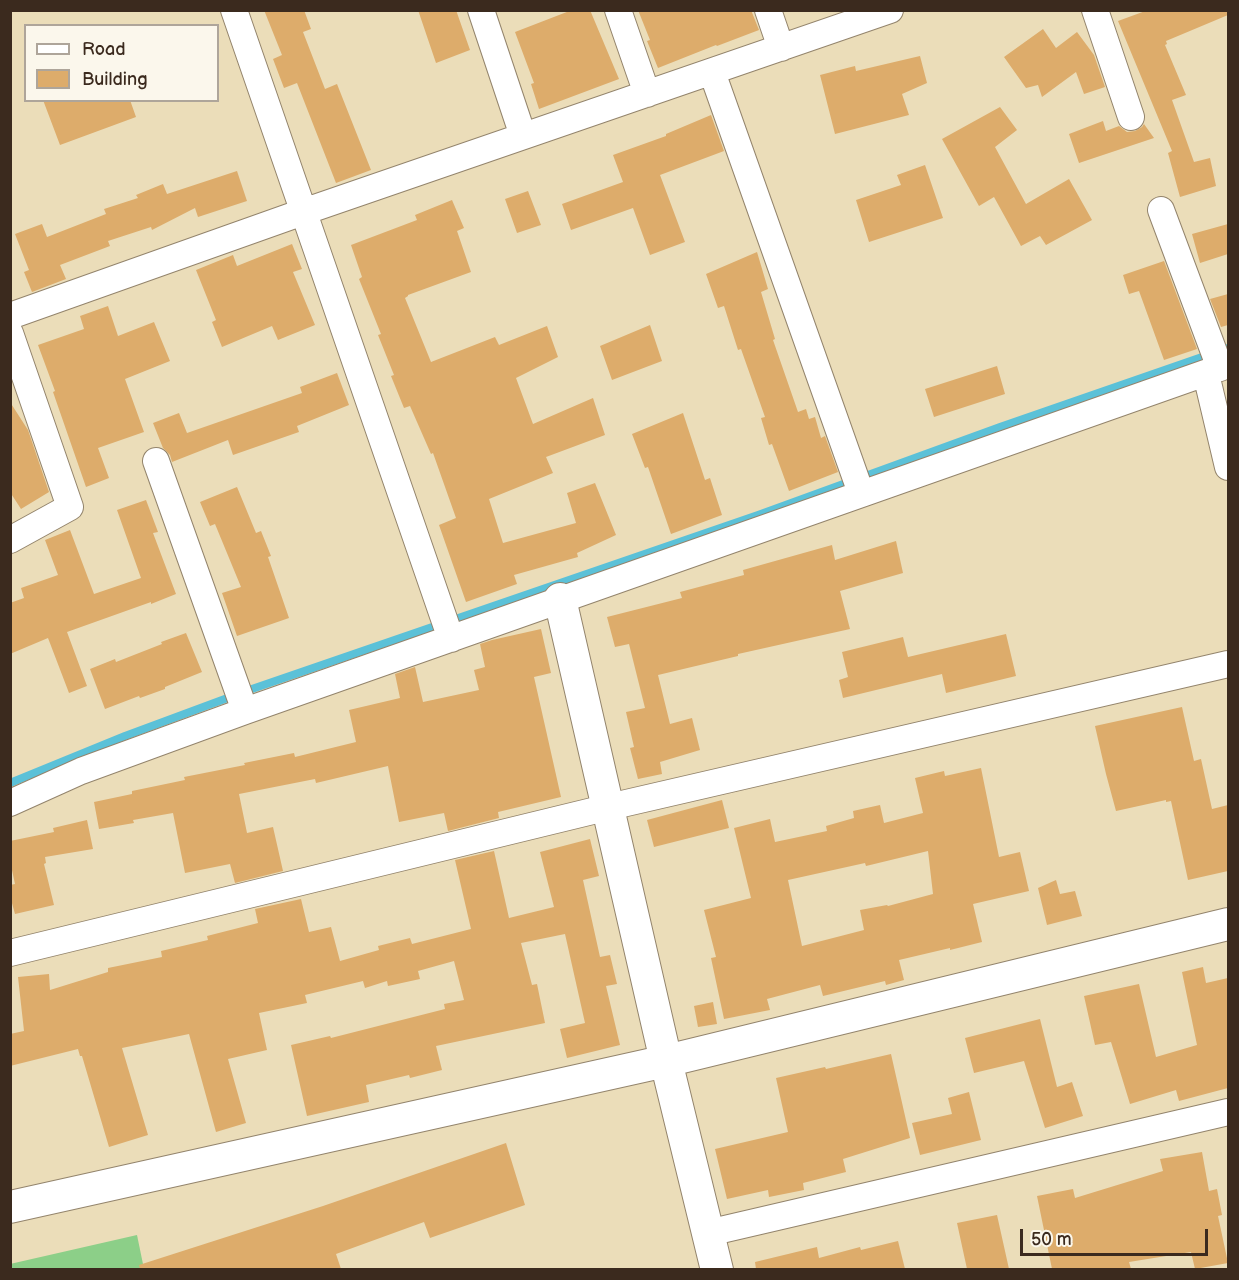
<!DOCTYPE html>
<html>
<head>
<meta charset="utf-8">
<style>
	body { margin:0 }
	#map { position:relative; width:1239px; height:1280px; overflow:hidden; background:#ebddb9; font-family:"Balsamiq Sans",sans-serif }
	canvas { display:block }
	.frame { position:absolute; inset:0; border:12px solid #3b2a1e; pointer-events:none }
	.legend { position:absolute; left:24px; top:24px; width:195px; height:78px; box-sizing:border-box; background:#fbf7ec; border:2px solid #aea59a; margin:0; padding:8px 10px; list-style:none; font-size:18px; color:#3b2a1e }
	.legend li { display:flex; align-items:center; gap:12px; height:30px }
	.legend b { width:30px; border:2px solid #aea59a }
	.scale { position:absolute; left:1020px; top:1229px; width:188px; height:27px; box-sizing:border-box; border:3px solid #3b2a1e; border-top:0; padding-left:8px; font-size:18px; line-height:21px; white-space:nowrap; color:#3b2a1e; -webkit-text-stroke:4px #fbf7ec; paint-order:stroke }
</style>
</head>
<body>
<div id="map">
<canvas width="1239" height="1280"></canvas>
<div class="frame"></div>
<ul class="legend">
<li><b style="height:8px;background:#fff"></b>Road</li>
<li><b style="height:16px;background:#ddac6b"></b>Building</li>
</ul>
<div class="scale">50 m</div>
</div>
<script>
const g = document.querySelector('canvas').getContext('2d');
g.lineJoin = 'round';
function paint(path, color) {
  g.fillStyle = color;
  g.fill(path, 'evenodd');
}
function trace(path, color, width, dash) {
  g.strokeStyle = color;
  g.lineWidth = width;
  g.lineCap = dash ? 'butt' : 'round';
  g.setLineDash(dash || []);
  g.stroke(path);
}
const green = new Path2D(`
	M 137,1235 L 144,1269 L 11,1270 L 10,1264 Z`);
const stream = new Path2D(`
	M 10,783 L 125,736 L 249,690 L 758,515 L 1000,427 L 1228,348`);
const building = new Path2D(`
	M 264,10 L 304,10 L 311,29 L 303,32 L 325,89 L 337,84 L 371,170 L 336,183 L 297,83 L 284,88 L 273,59 L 282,55 Z
	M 418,10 L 456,10 L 470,50 L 436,63 Z
	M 572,10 L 590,10 L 619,79 L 539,109 L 531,84 L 534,83 L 515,32 Z
	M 638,10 L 751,10 L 759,30 L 717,46 L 716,45 L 658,68 L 647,41 L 650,40 Z
	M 1148,10 L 1228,10 L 1228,15 L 1166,41 L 1167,44 L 1165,45 L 1186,95 L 1172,100 L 1194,162 L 1210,158 L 1216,186 L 1180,197 L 1168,153 L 1172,151 L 1118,21 Z
	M 1043,29 L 1056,48 L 1077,32 L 1094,55 L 1105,87 L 1084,94 L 1076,72 L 1042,97 L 1038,85 L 1026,88 L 1004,57 Z
	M 920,56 L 927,83 L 902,94 L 909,115 L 835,134 L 820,75 L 855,66 L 856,71 Z
	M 43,100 L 130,100 L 136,117 L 60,145 Z
	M 1000,107 L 1017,130 L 995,147 L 1026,204 L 1069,179 L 1092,220 L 1046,245 L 1040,236 L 1021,246 L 994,197 L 979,206 L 942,139 Z
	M 711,115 L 724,151 L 660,175 L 685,242 L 650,255 L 633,208 L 571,230 L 562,204 L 623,182 L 613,155 L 666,136 L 666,134 Z
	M 1103,121 L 1106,131 L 1119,126 L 1127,132 L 1135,131 L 1142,127 L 1144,124 L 1154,138 L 1079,163 L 1069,134 Z
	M 925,165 L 943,218 L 869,242 L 856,200 L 901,185 L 897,175 Z
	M 237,171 L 247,201 L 198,217 L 195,208 L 152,230 L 151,227 L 108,241 L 110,246 L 60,265 L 66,279 L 32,292 L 24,272 L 29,270 L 15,234 L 42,224 L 47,237 L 106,214 L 104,209 L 138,198 L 136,195 L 163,184 L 167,194 Z
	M 528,191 L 541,225 L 517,233 L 505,199 Z
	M 452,200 L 464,228 L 457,231 L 471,272 L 408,295 L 408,296 L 405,298 L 431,362 L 495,337 L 499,345 L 547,326 L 558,357 L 516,378 L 533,424 L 593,398 L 605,435 L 546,457 L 553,473 L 489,499 L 503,543 L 576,523 L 567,493 L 595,483 L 616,535 L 577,553 L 578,557 L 514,575 L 517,584 L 466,602 L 439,525 L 456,518 L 433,453 L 431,454 L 410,406 L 404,408 L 391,376 L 394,375 L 378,335 L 381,334 L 359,279 L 362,277 L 351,245 L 417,220 L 415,215 Z
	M 1228,224 L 1228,254 L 1200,263 L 1192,234 Z
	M 292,244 L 302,269 L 293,272 L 315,325 L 278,340 L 272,326 L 222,347 L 212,322 L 216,320 L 196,270 L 233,255 L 237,266 Z
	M 757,252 L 768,289 L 761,292 L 775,339 L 773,340 L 798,412 L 806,409 L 809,419 L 815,417 L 821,438 L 825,436 L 838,472 L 789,491 L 772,444 L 769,445 L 761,418 L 765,417 L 741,349 L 738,350 L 724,306 L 718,308 L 706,274 Z
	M 1164,261 L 1197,349 L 1164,360 L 1139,291 L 1129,294 L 1123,275 Z
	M 1228,294 L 1228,325 L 1221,327 L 1210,299 Z
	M 108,306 L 118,336 L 154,322 L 170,361 L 125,379 L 144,432 L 98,448 L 109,478 L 86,487 L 53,392 L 55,391 L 38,345 L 84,329 L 80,316 Z
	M 650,325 L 662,361 L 612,380 L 600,346 Z
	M 997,366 L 1005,394 L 934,417 L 925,389 Z
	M 337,373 L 349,405 L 297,426 L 299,432 L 233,455 L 228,440 L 172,462 L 170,455 L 163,448 L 153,423 L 179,413 L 187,433 L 302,393 L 300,387 Z
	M 10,402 L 28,430 L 49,492 L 21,509 L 10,492 Z
	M 683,413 L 705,480 L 710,478 L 722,515 L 671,534 L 648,467 L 645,468 L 632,434 Z
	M 237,487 L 256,533 L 261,531 L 271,556 L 268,557 L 289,618 L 237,636 L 222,593 L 241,587 L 215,524 L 210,526 L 200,502 Z
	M 146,500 L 158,532 L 153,533 L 176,594 L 151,604 L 151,602 L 67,632 L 87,686 L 69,693 L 48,638 L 10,654 L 10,603 L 24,598 L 21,588 L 58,575 L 45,540 L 70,530 L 94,594 L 141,578 L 117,510 Z
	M 896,541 L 903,573 L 840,591 L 850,629 L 738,654 L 738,656 L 658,675 L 670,724 L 692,718 L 700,750 L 660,762 L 662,774 L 638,779 L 630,748 L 634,747 L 626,712 L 645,708 L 629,644 L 615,647 L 607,617 L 682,598 L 680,592 L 744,575 L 743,570 L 832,545 L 835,560 Z
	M 541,629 L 551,673 L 534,677 L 561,797 L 498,812 L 499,818 L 448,831 L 444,813 L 399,822 L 388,766 L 316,783 L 315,779 L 239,794 L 247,833 L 273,827 L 283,871 L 235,883 L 230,864 L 185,873 L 173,813 L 133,820 L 134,823 L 99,829 L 94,802 L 132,794 L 132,791 L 185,780 L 184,777 L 245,765 L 244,763 L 294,753 L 295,757 L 356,742 L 349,710 L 400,698 L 395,674 L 415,667 L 423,702 L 479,690 L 474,670 L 485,667 L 480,644 L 492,640 Z
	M 186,633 L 202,672 L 165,687 L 165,689 L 140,698 L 139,696 L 105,709 L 90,669 L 115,659 L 116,662 L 162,644 L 161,642 Z
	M 1006,634 L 1016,676 L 946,693 L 942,674 L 843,698 L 839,680 L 848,677 L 842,652 L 903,637 L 908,657 Z
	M 1182,707 L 1194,761 L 1201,759 L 1212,809 L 1228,805 L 1228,871 L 1188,880 L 1171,801 L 1166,802 L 1166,800 L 1116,811 L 1106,774 L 1095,726 Z
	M 981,768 L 999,857 L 1020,852 L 1029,891 L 973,904 L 982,942 L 950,950 L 950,948 L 899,960 L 904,980 L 886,985 L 885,981 L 823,996 L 820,985 L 767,999 L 770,1010 L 724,1019 L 711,958 L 716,957 L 704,910 L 751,898 L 734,828 L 770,819 L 775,842 L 827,831 L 826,826 L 854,818 L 853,811 L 880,805 L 884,823 L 923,813 L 915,778 L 944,771 L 945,776 ZM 928,851 L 933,894 L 888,906 L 887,905 L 860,910 L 864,930 L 802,946 L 788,880 L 865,863 L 866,866 Z
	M 722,800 L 729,828 L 654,847 L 647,820 Z
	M 87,820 L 93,849 L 45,857 L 46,863 L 44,864 L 54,905 L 15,914 L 10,896 L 10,885 L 15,884 L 10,861 L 10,841 L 54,832 L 53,828 Z
	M 590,839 L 599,876 L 583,880 L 600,957 L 610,955 L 617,984 L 606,986 L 620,1045 L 567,1058 L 560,1029 L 585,1023 L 565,934 L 521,943 L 532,985 L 537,984 L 545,1023 L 436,1046 L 442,1070 L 410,1078 L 409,1075 L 366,1085 L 369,1102 L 307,1116 L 291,1045 L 330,1036 L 331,1038 L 445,1009 L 444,1004 L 464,1000 L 454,961 L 418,971 L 420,979 L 388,986 L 387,981 L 365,988 L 363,981 L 305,995 L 307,1003 L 259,1013 L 267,1050 L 228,1059 L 246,1123 L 216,1132 L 189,1034 L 122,1048 L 148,1135 L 109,1147 L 82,1056 L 80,1056 L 78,1049 L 10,1066 L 10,1034 L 24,1031 L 18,977 L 49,974 L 50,990 L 108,972 L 108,968 L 162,957 L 161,951 L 208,940 L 207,936 L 258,923 L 255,909 L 301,899 L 309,932 L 331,927 L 340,961 L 379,950 L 378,946 L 410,938 L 412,944 L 471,929 L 455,860 L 494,851 L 509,918 L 554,907 L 540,852 Z
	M 1056,880 L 1060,894 L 1075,891 L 1082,916 L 1047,925 L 1038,888 Z
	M 1203,967 L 1206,983 L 1228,978 L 1228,1088 L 1179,1101 L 1176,1090 L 1130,1104 L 1111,1042 L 1095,1045 L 1084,996 L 1139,984 L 1156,1057 L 1197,1045 L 1182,972 Z
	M 713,1002 L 717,1024 L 698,1027 L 694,1006 Z
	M 1040,1019 L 1057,1087 L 1072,1082 L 1083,1116 L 1045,1128 L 1024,1061 L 974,1073 L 965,1038 Z
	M 891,1054 L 910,1138 L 843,1159 L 846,1172 L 803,1183 L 804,1190 L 769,1197 L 768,1190 L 727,1199 L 715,1149 L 788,1132 L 776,1078 L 825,1067 L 826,1069 Z
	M 969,1092 L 981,1140 L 920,1155 L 912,1123 L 952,1114 L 948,1098 Z
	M 506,1143 L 525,1205 L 430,1238 L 424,1222 L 336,1254 L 341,1269 L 140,1269 L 139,1265 L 323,1206 Z
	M 1202,1152 L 1209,1191 L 1217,1189 L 1222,1215 L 1218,1216 L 1228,1263 L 1195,1269 L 1191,1252 L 1129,1262 L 1131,1269 L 1052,1269 L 1037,1196 L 1073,1189 L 1075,1198 L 1163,1171 L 1160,1159 Z
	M 997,1215 L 1009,1269 L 967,1269 L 957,1223 Z
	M 898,1241 L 905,1269 L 756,1269 L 755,1262 L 817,1247 L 819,1258 L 860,1247 L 861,1250 Z`);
const minor = new Path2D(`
	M 234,10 L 451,639
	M 481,10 L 523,136
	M 618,10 L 647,94
	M 768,10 L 781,48
	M 1095,10 L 1131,117
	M 712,72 L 861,493
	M 1161,210 L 1220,368
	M 10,316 L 303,212 L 890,10
	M 10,333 L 70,507 L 10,540
	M 1206,374 L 1228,467
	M 156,461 L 245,711
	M 10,803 L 81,771 L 245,711 L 1228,365
	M 10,953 L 609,807 L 1228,664
	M 708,1233 L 1228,1112`);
const tertiary = new Path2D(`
	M 560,599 L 666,1061 L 717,1270
	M 10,1207 L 666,1061 L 1228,924`);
paint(green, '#8ccf88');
trace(stream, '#5bc1d8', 8);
paint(building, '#ddac6b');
trace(minor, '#93846c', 28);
trace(tertiary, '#93846c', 34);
trace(minor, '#fff', 26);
trace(tertiary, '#fff', 32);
</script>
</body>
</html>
